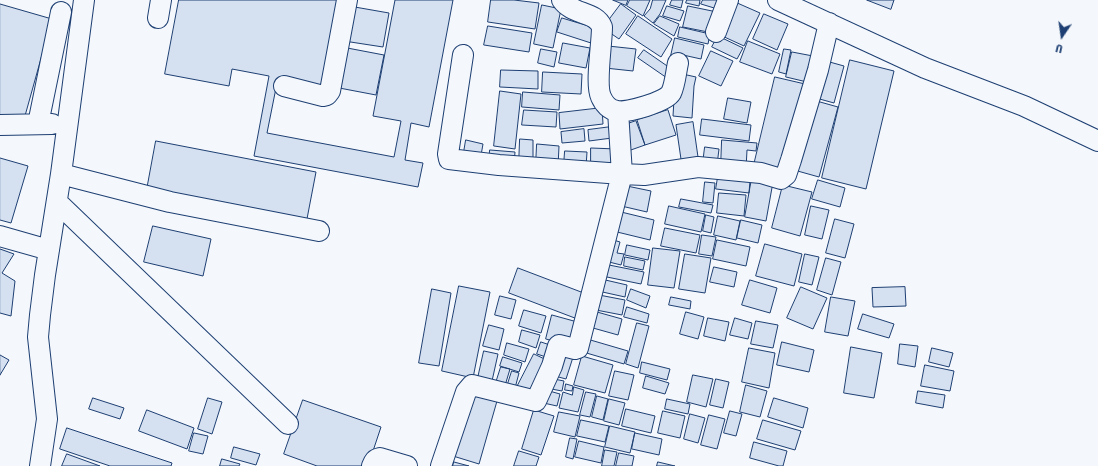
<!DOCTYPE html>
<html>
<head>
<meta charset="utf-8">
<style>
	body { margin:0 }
	#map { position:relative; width:1098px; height:466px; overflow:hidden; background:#f4f7fb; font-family:"Fira Sans Condensed",sans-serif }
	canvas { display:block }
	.north { position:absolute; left:1042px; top:16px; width:40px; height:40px; -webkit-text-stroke:3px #f4f7fb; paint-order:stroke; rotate:193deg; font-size:11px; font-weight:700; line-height:16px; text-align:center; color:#1d3f73 }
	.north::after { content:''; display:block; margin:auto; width:14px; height:18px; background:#1d3f73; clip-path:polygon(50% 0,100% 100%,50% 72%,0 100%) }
</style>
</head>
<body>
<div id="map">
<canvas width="1098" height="466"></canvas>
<div class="north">U</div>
</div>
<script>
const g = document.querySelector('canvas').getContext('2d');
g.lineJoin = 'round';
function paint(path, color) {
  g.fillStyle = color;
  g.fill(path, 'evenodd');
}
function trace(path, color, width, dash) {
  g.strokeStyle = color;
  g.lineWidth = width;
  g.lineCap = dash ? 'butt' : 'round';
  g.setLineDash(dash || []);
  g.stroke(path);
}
const building = new Path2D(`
	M 179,0 L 343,0 L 321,89 L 278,78 L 267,133 L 394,157 L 401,121 L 373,116 L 395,0 L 453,0 L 429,127 L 411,123 L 405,160 L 423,163 L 418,187 L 254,156 L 269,76 L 232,69 L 229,86 L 165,74 Z
	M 491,0 L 514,0 L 539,3 L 535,29 L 488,22 Z
	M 613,0 L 628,0 L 626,5 Z
	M 630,0 L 650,0 L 643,16 L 627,6 Z
	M 653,0 L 666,0 L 660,14 L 653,23 L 644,16 L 650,9 Z
	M 672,0 L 683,0 L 681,8 L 670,5 Z
	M 687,0 L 700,0 L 699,6 L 686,3 Z
	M 703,0 L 727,0 L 724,11 L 701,4 Z
	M 867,0 L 894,0 L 891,9 Z
	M 735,2 L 760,13 L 744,46 L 720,35 Z
	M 0,4 L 52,19 L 23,123 L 0,117 Z
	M 621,4 L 636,15 L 619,39 L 603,28 Z
	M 542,5 L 561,9 L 553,48 L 534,44 Z
	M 349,6 L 389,13 L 383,47 L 344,41 Z
	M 667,6 L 684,11 L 680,21 L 663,16 Z
	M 688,6 L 717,12 L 713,33 L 683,27 Z
	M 764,14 L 788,24 L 777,50 L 753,39 Z
	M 638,16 L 672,39 L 661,57 L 626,34 Z
	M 660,16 L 679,24 L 674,36 L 654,24 Z
	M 562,18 L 595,28 L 591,43 L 557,32 Z
	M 488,26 L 532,33 L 529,52 L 484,45 Z
	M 680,27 L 710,34 L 708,44 L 678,37 Z
	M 718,36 L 743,48 L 737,59 L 712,47 Z
	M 675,38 L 704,45 L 701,59 L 683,55 L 670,60 Z
	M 748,41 L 780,54 L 772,74 L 740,62 Z
	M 563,43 L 590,48 L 586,68 L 559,63 Z
	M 608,46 L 636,49 L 633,71 L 605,68 Z
	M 342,47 L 384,55 L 376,95 L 334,87 Z
	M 541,49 L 557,52 L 554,67 L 538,63 Z
	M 784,49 L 791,50 L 786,74 L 779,72 Z
	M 644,50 L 673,70 L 667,78 L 638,58 Z
	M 711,51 L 733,61 L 721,86 L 699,76 Z
	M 792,52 L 813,56 L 807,82 L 786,77 Z
	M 850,60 L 894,71 L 866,189 L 822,178 Z
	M 826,61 L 844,66 L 834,103 L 816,98 Z
	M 501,70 L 538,71 L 538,89 L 500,87 Z
	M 543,72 L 582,74 L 581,94 L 542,92 Z
	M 678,73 L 696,77 L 694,86 L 692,118 L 673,116 L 675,83 Z
	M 775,77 L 805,84 L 784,172 L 754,165 Z
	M 500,91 L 521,94 L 515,149 L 494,146 Z
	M 523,92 L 560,95 L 559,110 L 522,107 Z
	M 728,98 L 751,102 L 747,123 L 724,119 Z
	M 813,100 L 838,107 L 819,177 L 794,170 Z
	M 602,108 L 603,124 L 560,129 L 559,113 Z
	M 524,110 L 557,112 L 556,127 L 522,125 Z
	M 668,110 L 676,135 L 645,145 L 637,120 Z
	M 702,119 L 751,125 L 749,141 L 700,135 Z
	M 636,121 L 645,145 L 628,151 L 619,127 Z
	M 693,122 L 699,164 L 682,166 L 676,125 Z
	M 611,127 L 612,138 L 589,141 L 588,130 Z
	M 584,129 L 585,141 L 562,143 L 561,132 Z
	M 520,139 L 533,140 L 533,165 L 519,165 Z
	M 466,140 L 483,144 L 480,161 L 463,158 Z
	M 722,140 L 757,143 L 756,151 L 747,150 L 746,169 L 721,167 Z
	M 156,141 L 316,172 L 306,224 L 146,195 Z
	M 537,144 L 559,146 L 558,167 L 536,165 Z
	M 705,147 L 719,149 L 717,165 L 703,163 Z
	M 591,148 L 617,149 L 616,170 L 591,169 Z
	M 490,150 L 515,152 L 514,164 L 489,162 Z
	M 565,151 L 587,152 L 586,167 L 564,165 Z
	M 0,158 L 28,166 L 11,223 L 0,220 Z
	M 718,177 L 750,181 L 749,193 L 716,189 Z
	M 752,178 L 773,182 L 766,221 L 745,217 Z
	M 818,180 L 845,188 L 840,207 L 812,199 Z
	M 705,182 L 715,183 L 713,203 L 703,202 Z
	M 622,185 L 651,191 L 647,212 L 617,205 Z
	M 783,185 L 812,192 L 800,236 L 772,228 Z
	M 719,193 L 746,195 L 744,216 L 717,213 Z
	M 681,199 L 713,205 L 711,213 L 679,207 Z
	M 669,206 L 705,214 L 701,232 L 665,224 Z
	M 811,206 L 829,210 L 822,239 L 805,235 Z
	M 617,211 L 654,220 L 650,240 L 613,231 Z
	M 706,215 L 714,217 L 711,233 L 703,231 Z
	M 718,216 L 740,221 L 736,240 L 714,235 Z
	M 835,219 L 854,224 L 845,258 L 826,253 Z
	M 741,220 L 762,225 L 758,243 L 737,238 Z
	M 153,226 L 211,239 L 203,276 L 144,262 Z
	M 665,228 L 700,235 L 696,253 L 661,246 Z
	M 702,235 L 716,237 L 712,256 L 699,254 Z
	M 610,239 L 620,242 L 617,253 L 624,254 L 621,265 L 605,261 Z
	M 717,240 L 750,247 L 746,266 L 713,259 Z
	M 765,244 L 802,254 L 794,286 L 756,276 Z
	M 627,245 L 650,250 L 648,260 L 625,255 Z
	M 653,248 L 680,251 L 674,288 L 648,285 Z
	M 0,249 L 14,254 L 2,273 L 15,281 L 11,316 L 0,313 Z
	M 685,254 L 711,258 L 705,293 L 679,289 Z
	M 805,254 L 819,257 L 812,285 L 799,282 Z
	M 625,257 L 645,261 L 643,270 L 624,266 Z
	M 826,258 L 841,262 L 832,295 L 817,290 Z
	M 604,264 L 644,272 L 641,284 L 602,276 Z
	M 714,267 L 737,272 L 734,287 L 710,282 Z
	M 518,268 L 589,295 L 580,320 L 509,293 Z
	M 601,279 L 627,285 L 625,297 L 598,291 Z
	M 750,280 L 777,288 L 770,313 L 742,305 Z
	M 459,286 L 490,292 L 473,378 L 442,371 Z
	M 801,287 L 827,298 L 813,329 L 787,318 Z
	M 905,287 L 906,306 L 873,307 L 872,288 Z
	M 432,289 L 451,293 L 439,366 L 419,363 Z
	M 631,289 L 650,296 L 646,308 L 627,300 Z
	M 599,295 L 625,300 L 622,315 L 596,310 Z
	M 500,296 L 516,300 L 511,319 L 495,315 Z
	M 671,297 L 691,301 L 690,309 L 669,305 Z
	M 831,297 L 855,301 L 848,336 L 825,332 Z
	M 627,307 L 649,314 L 647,323 L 624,317 Z
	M 524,310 L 546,316 L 541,333 L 519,326 Z
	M 597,312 L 622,319 L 618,335 L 593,328 Z
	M 686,312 L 704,317 L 698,339 L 680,334 Z
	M 863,314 L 894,324 L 889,338 L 858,329 Z
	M 552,315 L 581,323 L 574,347 L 546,339 Z
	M 708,318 L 729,322 L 725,341 L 704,336 Z
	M 735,318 L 752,323 L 748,339 L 730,335 Z
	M 756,321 L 778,325 L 773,348 L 751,344 Z
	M 637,323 L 649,326 L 638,368 L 626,364 Z
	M 489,325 L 504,329 L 499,350 L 483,346 Z
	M 522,330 L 540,335 L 536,348 L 519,342 Z
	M 587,339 L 628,351 L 624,364 L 583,352 Z
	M 541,342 L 556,347 L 552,359 L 537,354 Z
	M 782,342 L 814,350 L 809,372 L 777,365 Z
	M 507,343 L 529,349 L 525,362 L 504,355 Z
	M 900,344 L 918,346 L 915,367 L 898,364 Z
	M 560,346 L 575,351 L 566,379 L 551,375 Z
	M 851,347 L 882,353 L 874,398 L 844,393 Z
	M 749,348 L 775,353 L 769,388 L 742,382 Z
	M 932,348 L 953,353 L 949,367 L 929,362 Z
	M 484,351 L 498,354 L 492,381 L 478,378 Z
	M 534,354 L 553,363 L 535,399 L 516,389 Z
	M 0,355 L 9,360 L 0,375 Z
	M 582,356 L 613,365 L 605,393 L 574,385 Z
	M 503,357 L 522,363 L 519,372 L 500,366 Z
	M 642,362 L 670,369 L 667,380 L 640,373 Z
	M 925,365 L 954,371 L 950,391 L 921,386 Z
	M 501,367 L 510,369 L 504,389 L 495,386 Z
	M 512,371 L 519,373 L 514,392 L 506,390 Z
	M 615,371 L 634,375 L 628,400 L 609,396 Z
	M 693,375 L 713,379 L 706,407 L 687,402 Z
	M 646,376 L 669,383 L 665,394 L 643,388 Z
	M 549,378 L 564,381 L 562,391 L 546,388 Z
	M 716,379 L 729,382 L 723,408 L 710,405 Z
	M 566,384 L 573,386 L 572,391 L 565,390 Z
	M 746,385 L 767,391 L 760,417 L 740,412 Z
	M 474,387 L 499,394 L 479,464 L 453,456 Z
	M 574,387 L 584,390 L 578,412 L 559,408 L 563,392 L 572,395 Z
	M 542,389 L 560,394 L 557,406 L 539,402 Z
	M 918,391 L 945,395 L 943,408 L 916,403 Z
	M 586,392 L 596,394 L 590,417 L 580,415 Z
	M 597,396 L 608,399 L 603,420 L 592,417 Z
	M 93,398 L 124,408 L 120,419 L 89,409 Z
	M 208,398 L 222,402 L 212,434 L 198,429 Z
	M 774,398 L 808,408 L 803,428 L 768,417 Z
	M 609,399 L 625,403 L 619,425 L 604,421 Z
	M 667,399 L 690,404 L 688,414 L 665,409 Z
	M 303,400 L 381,427 L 368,466 L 317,466 L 284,454 Z
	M 626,409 L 655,416 L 651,433 L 622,426 Z
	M 147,410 L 194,428 L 187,449 L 139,431 Z
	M 534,410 L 554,416 L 541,455 L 522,449 Z
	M 663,411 L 685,416 L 680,438 L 658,433 Z
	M 730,411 L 742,414 L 736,436 L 724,433 Z
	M 559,412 L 580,416 L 575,437 L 554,432 Z
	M 690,414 L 705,418 L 698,443 L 684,439 Z
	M 709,415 L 725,419 L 717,449 L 701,445 Z
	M 581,420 L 609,426 L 605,442 L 577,436 Z
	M 763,420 L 801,431 L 795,450 L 757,439 Z
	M 610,426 L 635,432 L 630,453 L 605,447 Z
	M 67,428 L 172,463 L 171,466 L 110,466 L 60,449 Z
	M 194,433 L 208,436 L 203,454 L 189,451 Z
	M 635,433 L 662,439 L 659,455 L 632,449 Z
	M 570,438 L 577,439 L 573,459 L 566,457 Z
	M 579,441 L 604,447 L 601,463 L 575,457 Z
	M 754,442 L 787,451 L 783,466 L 779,466 L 750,458 Z
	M 234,447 L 260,454 L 256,465 L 231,458 Z
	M 605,450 L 617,452 L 614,466 L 602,466 Z
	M 519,451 L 539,457 L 536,466 L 514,466 Z
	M 619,453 L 634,456 L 632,466 L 616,466 Z
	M 67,454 L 100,466 L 62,466 Z
	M 222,459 L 240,464 L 239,466 L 220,466 Z
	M 454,462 L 469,466 L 453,466 Z
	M 658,462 L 675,466 L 657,466 Z`);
const minor = new Path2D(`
	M 562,0 C 572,15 596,11 602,27 C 602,45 595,84 601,97 C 604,104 610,110 617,111 C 627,113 666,102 671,93 C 675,85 676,72 678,63
	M 778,0 L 925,68 L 1024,106 L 1098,141
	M 158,18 L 161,0
	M 716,32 L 728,0
	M 284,86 L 323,96 L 327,95 L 330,91 L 347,0
	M 618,111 L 622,174 L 644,175 L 698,167 L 761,173 L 781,179 L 786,175 L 791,160 L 818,70 L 829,23
	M 38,124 L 61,12
	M 0,125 L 52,124
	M 61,174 L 170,202 L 319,231
	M 57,202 L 288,424
	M 0,236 L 49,250
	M 40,466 L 47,419 L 38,337 L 40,315 L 45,275 L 61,174 L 84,0
	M 372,466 C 374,461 375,459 380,458 L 407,466
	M 441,466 L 466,392 L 472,385 L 536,401 L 552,366 L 558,346 L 559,345 L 575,349 L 578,348 L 622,174 L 499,165 L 449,159 L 448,154 L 463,55`);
paint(building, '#d5e0f0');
trace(building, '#1d3f73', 1);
trace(minor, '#1d3f73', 22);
trace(minor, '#f4f7fb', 20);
</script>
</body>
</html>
